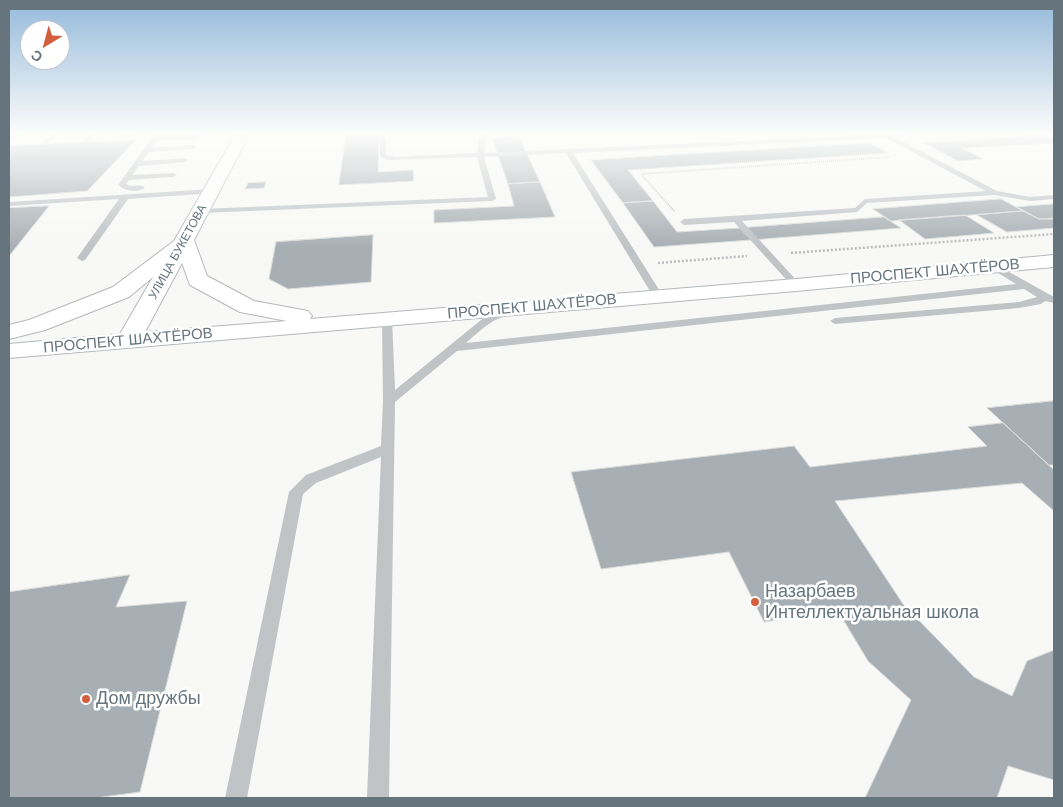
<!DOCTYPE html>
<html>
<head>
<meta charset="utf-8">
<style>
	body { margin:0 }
	#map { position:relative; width:1063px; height:807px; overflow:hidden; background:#f8f8f6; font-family:Arial,sans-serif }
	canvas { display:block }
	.frame { position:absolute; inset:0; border:10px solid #66747e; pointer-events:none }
	.north { position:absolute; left:20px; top:20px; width:50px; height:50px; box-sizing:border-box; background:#fff; border:1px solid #c2c7cb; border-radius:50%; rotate:217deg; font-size:14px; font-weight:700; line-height:20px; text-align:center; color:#66747e }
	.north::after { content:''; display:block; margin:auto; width:18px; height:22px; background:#d25f3d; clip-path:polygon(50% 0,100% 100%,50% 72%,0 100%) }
</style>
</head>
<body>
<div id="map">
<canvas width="1063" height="807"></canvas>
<div class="frame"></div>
<div class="north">С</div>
</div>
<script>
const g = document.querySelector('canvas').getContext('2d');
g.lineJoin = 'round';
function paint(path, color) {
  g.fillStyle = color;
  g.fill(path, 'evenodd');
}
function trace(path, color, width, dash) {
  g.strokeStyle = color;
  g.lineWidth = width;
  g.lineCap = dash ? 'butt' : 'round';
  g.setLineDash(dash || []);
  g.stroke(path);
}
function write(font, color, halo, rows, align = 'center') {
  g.font = font + ' Arial,sans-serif';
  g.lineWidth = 5;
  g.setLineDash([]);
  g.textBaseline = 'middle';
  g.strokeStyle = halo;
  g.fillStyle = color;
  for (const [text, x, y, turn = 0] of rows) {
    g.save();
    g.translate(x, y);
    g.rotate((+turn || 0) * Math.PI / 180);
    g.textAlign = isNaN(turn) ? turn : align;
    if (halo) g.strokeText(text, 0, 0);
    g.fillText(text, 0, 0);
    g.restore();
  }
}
const building = new Path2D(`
	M 346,135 L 379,135 L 378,172 L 413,170 L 414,181 L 339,185 Z
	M 1054,135 L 1054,143 L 962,148 L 983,159 L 958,161 L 924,143 Z
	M 519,137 L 540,182 L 508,184 L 492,138 Z
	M 136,140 L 87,191 L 9,197 L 9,146 Z
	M 870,143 L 888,153 L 628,170 L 653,201 L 623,203 L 591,160 Z
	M 266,182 L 264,188 L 245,189 L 248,183 Z
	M 540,182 L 555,217 L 434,223 L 434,210 L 514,206 L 508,184 Z
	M 1001,199 L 1023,211 L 891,221 L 873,209 Z
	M 653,201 L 677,232 L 740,228 L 751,240 L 654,247 L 623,203 Z
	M 1054,204 L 1054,218 L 1039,219 L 1017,207 Z
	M 49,206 L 9,256 L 9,208 Z
	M 1023,211 L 1039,219 L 1054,219 L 1054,228 L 1007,232 L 977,215 Z
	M 965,215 L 994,233 L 925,239 L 899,220 Z
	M 884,217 L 901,228 L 751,240 L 740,228 Z
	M 373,235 L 371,282 L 288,289 L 269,279 L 276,242 Z
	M 1054,401 L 1054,465 L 1049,465 L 987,408 Z
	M 1003,423 L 1054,470 L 1054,511 L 1022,483 L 835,501 L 903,604 L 974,677 L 1012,696 L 1027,661 L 1054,650 L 1054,780 L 1008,766 L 997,798 L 865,798 L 911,700 L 868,661 L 838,611 L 764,622 L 729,552 L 601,569 L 571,472 L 794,446 L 810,467 L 987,446 L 968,427 Z
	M 130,575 L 116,607 L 187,601 L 140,792 L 95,798 L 9,798 L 9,592 Z`);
const pathFar1 = new Path2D(`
	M 674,211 L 641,174 L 890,157`);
const path = new Path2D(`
	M 791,253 L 1054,234
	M 658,263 L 747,256`);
const lane = new Path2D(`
	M 12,135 L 19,135 L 9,141 L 9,136 Z
	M 51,135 L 58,135 L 48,143 L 44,143 L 44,141 Z
	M 88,135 L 94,135 L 87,142 L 83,142 L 82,141 Z
	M 125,135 L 131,135 L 127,138 Z
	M 154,135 L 196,135 L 199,137 L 196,139 L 157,140 L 151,148 L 193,145 L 196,147 L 193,149 L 149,152 L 142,161 L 185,158 L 188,160 L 185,162 L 139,166 L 132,175 L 173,173 L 177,175 L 173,177 L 129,180 L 126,184 C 132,188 140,183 145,188 C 137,193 125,191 118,185 Z
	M 380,135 L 386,135 L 386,155 L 396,157 L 477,153 L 480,135 L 486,135 L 484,153 L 868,135 L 907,135 L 894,137 L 997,191 L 1030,197 L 1054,195 L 1054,199 L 1030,201 L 995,195 L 867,203 L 857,212 L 742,221 L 799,283 L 801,285 L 796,288 L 793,287 L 734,222 L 684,225 L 680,222 L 684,219 L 855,208 L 865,199 L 986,191 L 886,138 L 573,153 L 663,296 L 658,299 L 653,296 L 566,153 L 484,157 L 496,199 L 492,201 L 201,213 L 197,211 L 201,209 L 488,197 L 477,157 L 386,160 L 380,156 Z
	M 212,189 L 215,189 L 215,193 L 128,199 L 85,260 L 82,261 L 77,258 L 119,199 L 9,206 L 9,202 Z
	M 993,263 L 1054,297 L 1054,303 L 1045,301 L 1041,304 L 1019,308 L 835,324 L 830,321 L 835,318 L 1019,302 L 1037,297 L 1024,289 L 457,351 L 395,402 L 389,798 L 367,798 L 381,457 L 316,483 L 303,494 L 247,798 L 225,798 L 289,492 L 306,475 L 381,446 L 383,401 L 382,319 L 383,317 L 391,317 L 392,319 L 395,390 L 481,320 C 491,314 500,307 512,309 L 513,311 C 508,316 498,318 492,322 C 482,328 474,336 466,343 L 1016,284 L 990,268 L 988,266 Z`);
const secondary = new Path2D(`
	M 235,135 L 249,135 L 194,240 L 207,276 L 254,301 L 308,311 L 312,316 L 310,319 L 796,279 L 1054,255 L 1054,267 L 796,291 L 9,358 L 9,344 L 120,334 L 153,277 L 129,297 L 45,330 L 9,339 L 9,325 L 29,320 L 113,287 L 174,241 ZM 182,263 L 190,285 L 240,312 L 287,321 L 145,332 Z`);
const markers = [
	[755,602,5,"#d25f3d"],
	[86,699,5,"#d25f3d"]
];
const farStreetnames = [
	["УЛИЦА БУКЕТОВА",178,252,-61]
];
const streetNames = [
	["ПРОСПЕКТ ШАХТЁРОВ",935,272,-5],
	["ПРОСПЕКТ ШАХТЁРОВ",532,307,-5],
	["ПРОСПЕКТ ШАХТЁРОВ",128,341,-5]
];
const nearPoinames = [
	["Назарбаев",765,592],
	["Интеллектуальная школа",765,613],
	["Дом дружбы",96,699]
];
paint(building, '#a8afb4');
trace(building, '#dadad8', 1);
trace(secondary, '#b3b8bc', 2);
trace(pathFar1, '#babdbf', 2, [1, 1]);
trace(path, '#babdbf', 2.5, [2, 2]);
paint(lane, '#c0c4c7');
paint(secondary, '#fff');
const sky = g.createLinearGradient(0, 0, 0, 248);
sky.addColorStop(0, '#95badb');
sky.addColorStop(0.54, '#fcfcfb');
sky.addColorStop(1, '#fcfcfb00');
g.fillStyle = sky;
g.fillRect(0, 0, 1063, 248);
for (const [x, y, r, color] of markers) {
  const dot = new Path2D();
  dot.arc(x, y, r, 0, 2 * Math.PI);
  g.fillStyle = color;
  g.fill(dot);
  trace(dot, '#fff', 2);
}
write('12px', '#66747e', '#fff', farStreetnames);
write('15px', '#66747e', '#fff', streetNames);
write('18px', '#66747e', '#fff', nearPoinames, 'left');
</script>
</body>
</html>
